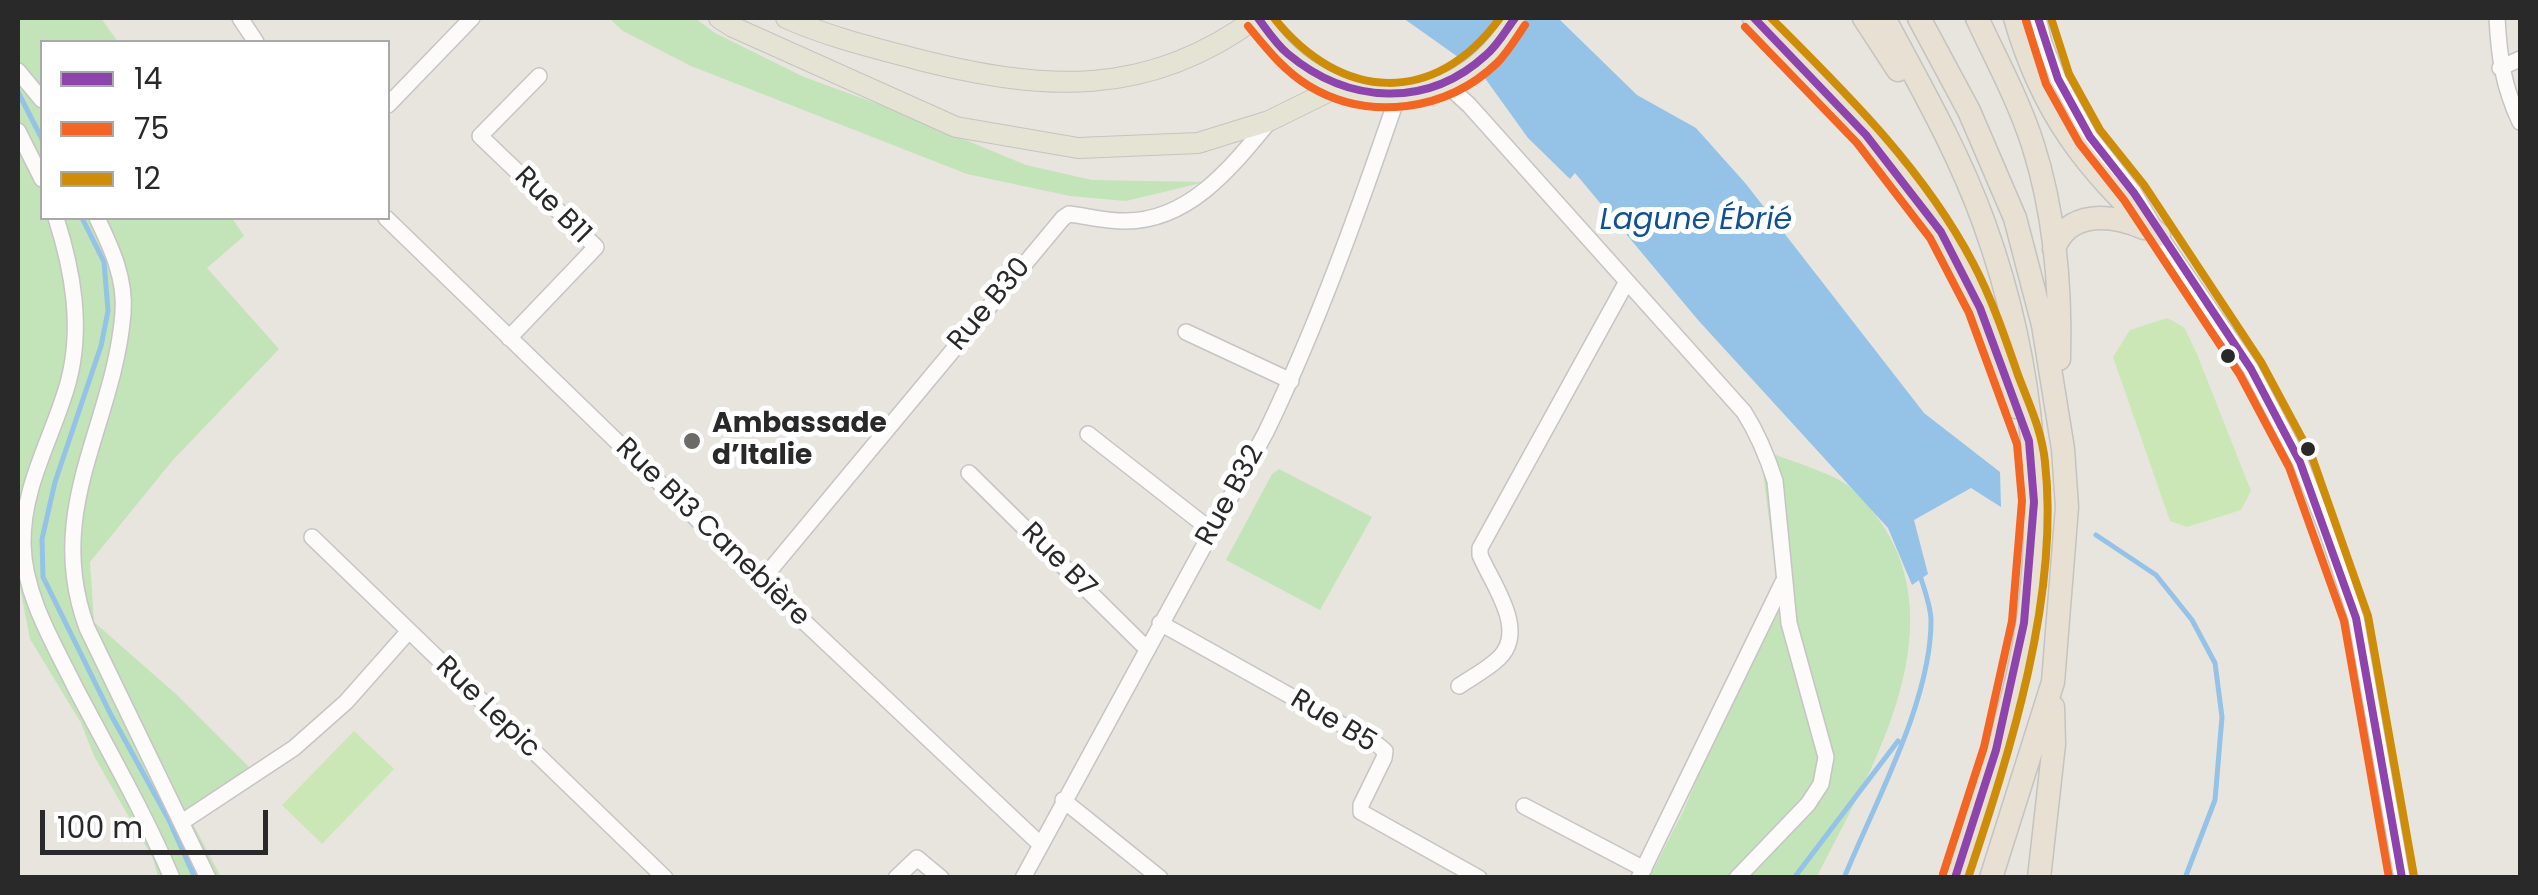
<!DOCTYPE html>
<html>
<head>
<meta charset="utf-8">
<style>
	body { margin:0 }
	#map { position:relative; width:2538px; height:895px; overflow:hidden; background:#e8e5de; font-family:Poppins,sans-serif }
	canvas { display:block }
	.frame { position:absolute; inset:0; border:20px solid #292929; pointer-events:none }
	.legend { position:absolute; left:40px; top:40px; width:350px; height:180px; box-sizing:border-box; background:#fff; border:2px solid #a9a9a9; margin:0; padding:12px 18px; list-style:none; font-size:30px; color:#292929 }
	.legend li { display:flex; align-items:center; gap:20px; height:50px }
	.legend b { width:50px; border:2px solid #a9a9a9 }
	.scale { position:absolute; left:40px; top:810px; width:228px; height:45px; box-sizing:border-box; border:5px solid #292929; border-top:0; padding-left:12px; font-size:30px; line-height:35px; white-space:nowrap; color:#292929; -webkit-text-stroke:8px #fff; paint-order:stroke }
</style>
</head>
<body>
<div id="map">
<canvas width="2538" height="895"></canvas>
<div class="frame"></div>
<ul class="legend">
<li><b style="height:12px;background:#8e44ad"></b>14</li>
<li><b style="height:12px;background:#f26522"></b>75</li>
<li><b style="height:12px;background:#ce8d08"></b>12</li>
</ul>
<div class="scale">100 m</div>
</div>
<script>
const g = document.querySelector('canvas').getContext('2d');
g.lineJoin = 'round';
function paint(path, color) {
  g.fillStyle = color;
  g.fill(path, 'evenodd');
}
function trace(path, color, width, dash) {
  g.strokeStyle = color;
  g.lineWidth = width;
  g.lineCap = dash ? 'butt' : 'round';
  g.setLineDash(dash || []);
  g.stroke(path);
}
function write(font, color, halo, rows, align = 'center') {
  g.font = font + ' Poppins,sans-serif';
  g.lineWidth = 10;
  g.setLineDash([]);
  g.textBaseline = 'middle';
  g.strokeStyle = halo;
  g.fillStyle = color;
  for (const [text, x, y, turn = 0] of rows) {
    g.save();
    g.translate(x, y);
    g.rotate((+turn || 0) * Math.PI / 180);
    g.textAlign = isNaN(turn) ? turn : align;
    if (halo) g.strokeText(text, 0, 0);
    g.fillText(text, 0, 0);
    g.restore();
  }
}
const green = new Path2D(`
	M 18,18 L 101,18 L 118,42 L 42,42 L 42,218 L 232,218 L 244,236 L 207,268 L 279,349 L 172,461 L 90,562 L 94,622 L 177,695 L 258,776 L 192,822 L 221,877 L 158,877 L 153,859 L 94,756 L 81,723 L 30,639 L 18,577 Z
	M 609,18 L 695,18 L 715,33 L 804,77 L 886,107 L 1026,165 L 1092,180 L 1205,182 L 1126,201 L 1070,196 L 967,174 L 691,66 L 623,31 Z
	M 1760,449 C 1781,458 1837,474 1851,488 C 1974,602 1877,759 1817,877 L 1649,878 L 1683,812 L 1778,590 Z
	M 1279,469 L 1372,517 L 1320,610 L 1226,560 L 1272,474 Z`);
const pitch = new Path2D(`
	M 2167,318 L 2184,327 L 2197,354 L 2251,491 L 2241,510 L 2187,527 L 2170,521 L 2113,357 L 2130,330 Z
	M 354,731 L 394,769 L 322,844 L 282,805 Z`);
const water = new Path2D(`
	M 1403,18 L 1558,18 L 1637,95 L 1696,128 L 1746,184 L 1924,413 L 2000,472 L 2001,507 L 1971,488 L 1914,520 L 1928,574 L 1912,585 L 1888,528 L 1698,320 L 1575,173 L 1570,179 L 1528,138 L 1482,74 Z`);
const stream = new Path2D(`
	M 18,92 L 42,139
	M 82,218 L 104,262 L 108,311 L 101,346 L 55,482 L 42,539 L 43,577 L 110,713 L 169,820 L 195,878
	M 2096,535 L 2156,575 L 2192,620 L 2215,663 L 2222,717 L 2215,800 L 2185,878
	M 1794,878 L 1898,741
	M 1844,878 C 1875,802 1932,700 1931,619 C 1930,604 1924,587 1919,573`);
const minor = new Path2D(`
	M 240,18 L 256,42
	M 2038,18 L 2044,43 L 2058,79 L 2090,137 L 2134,193 L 2159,235 L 2251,369 L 2300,462 L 2326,528 L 2356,618 L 2402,878
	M 2497,18 C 2499,56 2503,86 2520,122
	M 2500,68 L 2520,59
	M 18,71 L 42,100
	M 1445,83 L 1469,105 L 1744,412 C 1758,434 1767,456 1775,481 L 1789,623 L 1826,757 L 1821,784 L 1808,804 L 1737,878
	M 388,105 L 472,18
	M 18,131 L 42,179
	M 56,218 C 73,271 83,328 68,383 C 53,437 22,486 23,544 C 24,595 53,642 75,687 C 108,750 144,812 172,878
	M 97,218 C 111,247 126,279 123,313 C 114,426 43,509 87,628 L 208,878
	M 386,218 L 761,581 L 1041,845
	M 1186,332 L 1291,381
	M 509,338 L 596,247 L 480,136 L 539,76
	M 1088,434 L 1212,531
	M 969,473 L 1147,649
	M 312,537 L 665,878
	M 761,581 L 1063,218 L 1069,214 C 1087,216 1105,221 1124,221 C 1188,222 1231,168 1268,123
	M 1160,623 L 1378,745 L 1385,751 L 1384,758 L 1361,805 L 1361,812 L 1479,878
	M 1459,686 C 1472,677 1488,669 1499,658 C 1528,630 1492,584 1480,555 L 1480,548 L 1626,283
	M 1063,800 L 1160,878
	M 1524,806 L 1644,869
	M 182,822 L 294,748 L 346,702 L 408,632
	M 896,878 L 917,858 L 941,878
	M 1023,878 L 1266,432 C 1318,324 1359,209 1398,95
	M 1639,878 L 1783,582`);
const major = new Path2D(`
	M 719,18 L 733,27 L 956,127 L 1078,148 L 1198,143 L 1269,121 L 1338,87
	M 786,18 C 829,37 871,47 916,59 C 1042,91 1147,99 1256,18
	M 1258,18 C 1319,118 1456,125 1515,18`);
const highway = new Path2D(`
	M 1754,18 C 1829,94 1908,169 1960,264 C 1984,310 1999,358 2016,407
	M 1864,18 L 1898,70
	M 1884,18 C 1920,85 1958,151 1984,223 C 2035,363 2051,528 2018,674 C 2002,743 1978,810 1955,878
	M 1919,18 L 1969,111 L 2015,218 L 2043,325 L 2063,449 L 2067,507 L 2053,682 L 1991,878
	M 1977,18 C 1996,59 2019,101 2033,145 C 2055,214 2061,287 2059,359
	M 2015,18 C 2042,112 2087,171 2159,235
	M 2054,249 C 2068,210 2111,214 2144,228
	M 2039,878 L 2054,744 L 2053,707`);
const bus1 = new Path2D(`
	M 1258,18 C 1267,30 1276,44 1288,54 C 1348,104 1427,109 1486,55 C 1498,45 1506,30 1515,18
	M 1754,18 L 1866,135 L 1941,232 L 1980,308 L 2029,441 L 2034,502 L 2024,623 L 1996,750 L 1955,878
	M 2038,18 L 2058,79 L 2090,137 L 2134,193 L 2251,369 L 2300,462 L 2356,618 L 2402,878`);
const bus2 = new Path2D(`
	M 2026,21 L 2046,84 L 2079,143 L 2124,200 L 2240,375 L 2289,467 L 2344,621 L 2389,878
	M 1248,26 C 1266,48 1284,71 1309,86 C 1369,122 1447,111 1497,63 C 1508,52 1516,38 1525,25
	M 1745,27 L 1857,143 L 1930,238 L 1969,313 L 2017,444 L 2022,501 L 2012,621 L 1984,747 L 1943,874`);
const bus3 = new Path2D(`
	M 1274,18 C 1341,102 1435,107 1500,18
	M 1771,18 C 1846,93 1923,168 1973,263 C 1992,299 2005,337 2018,375 C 2029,404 2042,431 2045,462 C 2060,596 2010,752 1968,878
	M 2051,18 L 2069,74 L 2100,130 L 2144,185 L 2261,362 L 2312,457 L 2368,616 L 2414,876`);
const markers = [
	[2228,356,9,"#292929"],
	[692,441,10,"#6c6b68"],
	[2308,449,9,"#292929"]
];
const streetNames = [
	["Rue B11",552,206,45],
	["Rue B30",990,305,-50],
	["Rue B32",1231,496,-61],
	["Rue B13 Canebière",712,533,44],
	["Rue B7",1058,561,45],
	["Rue Lepic",487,708,44],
	["Rue B5",1333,722,31]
];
const poiNames = [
	["Ambassade",712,425],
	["d’Italie",712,457]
];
const waterNames = [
	["Lagune Ébrié",1696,221]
];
paint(green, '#c3e3b8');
paint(pitch, '#cce7b6');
paint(water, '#94c3e7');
trace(stream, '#94c3e7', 5);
trace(minor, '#c6c4c4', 18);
trace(major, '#c4c3c0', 22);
trace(highway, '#c4c3c0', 25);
trace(minor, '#fcfbfa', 15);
trace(major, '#e5e4d4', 20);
trace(highway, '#e8e0d3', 22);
trace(bus1, '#8e44ad', 8);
trace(bus2, '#f26522', 8);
trace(bus3, '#ce8d08', 8);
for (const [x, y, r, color] of markers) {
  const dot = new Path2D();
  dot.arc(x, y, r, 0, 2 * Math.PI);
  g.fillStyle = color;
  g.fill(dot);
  trace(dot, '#fff', 4);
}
write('28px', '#292929', '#fff', streetNames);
write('bold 28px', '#292929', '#fff', poiNames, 'left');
write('italic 30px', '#105096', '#fff', waterNames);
</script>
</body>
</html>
